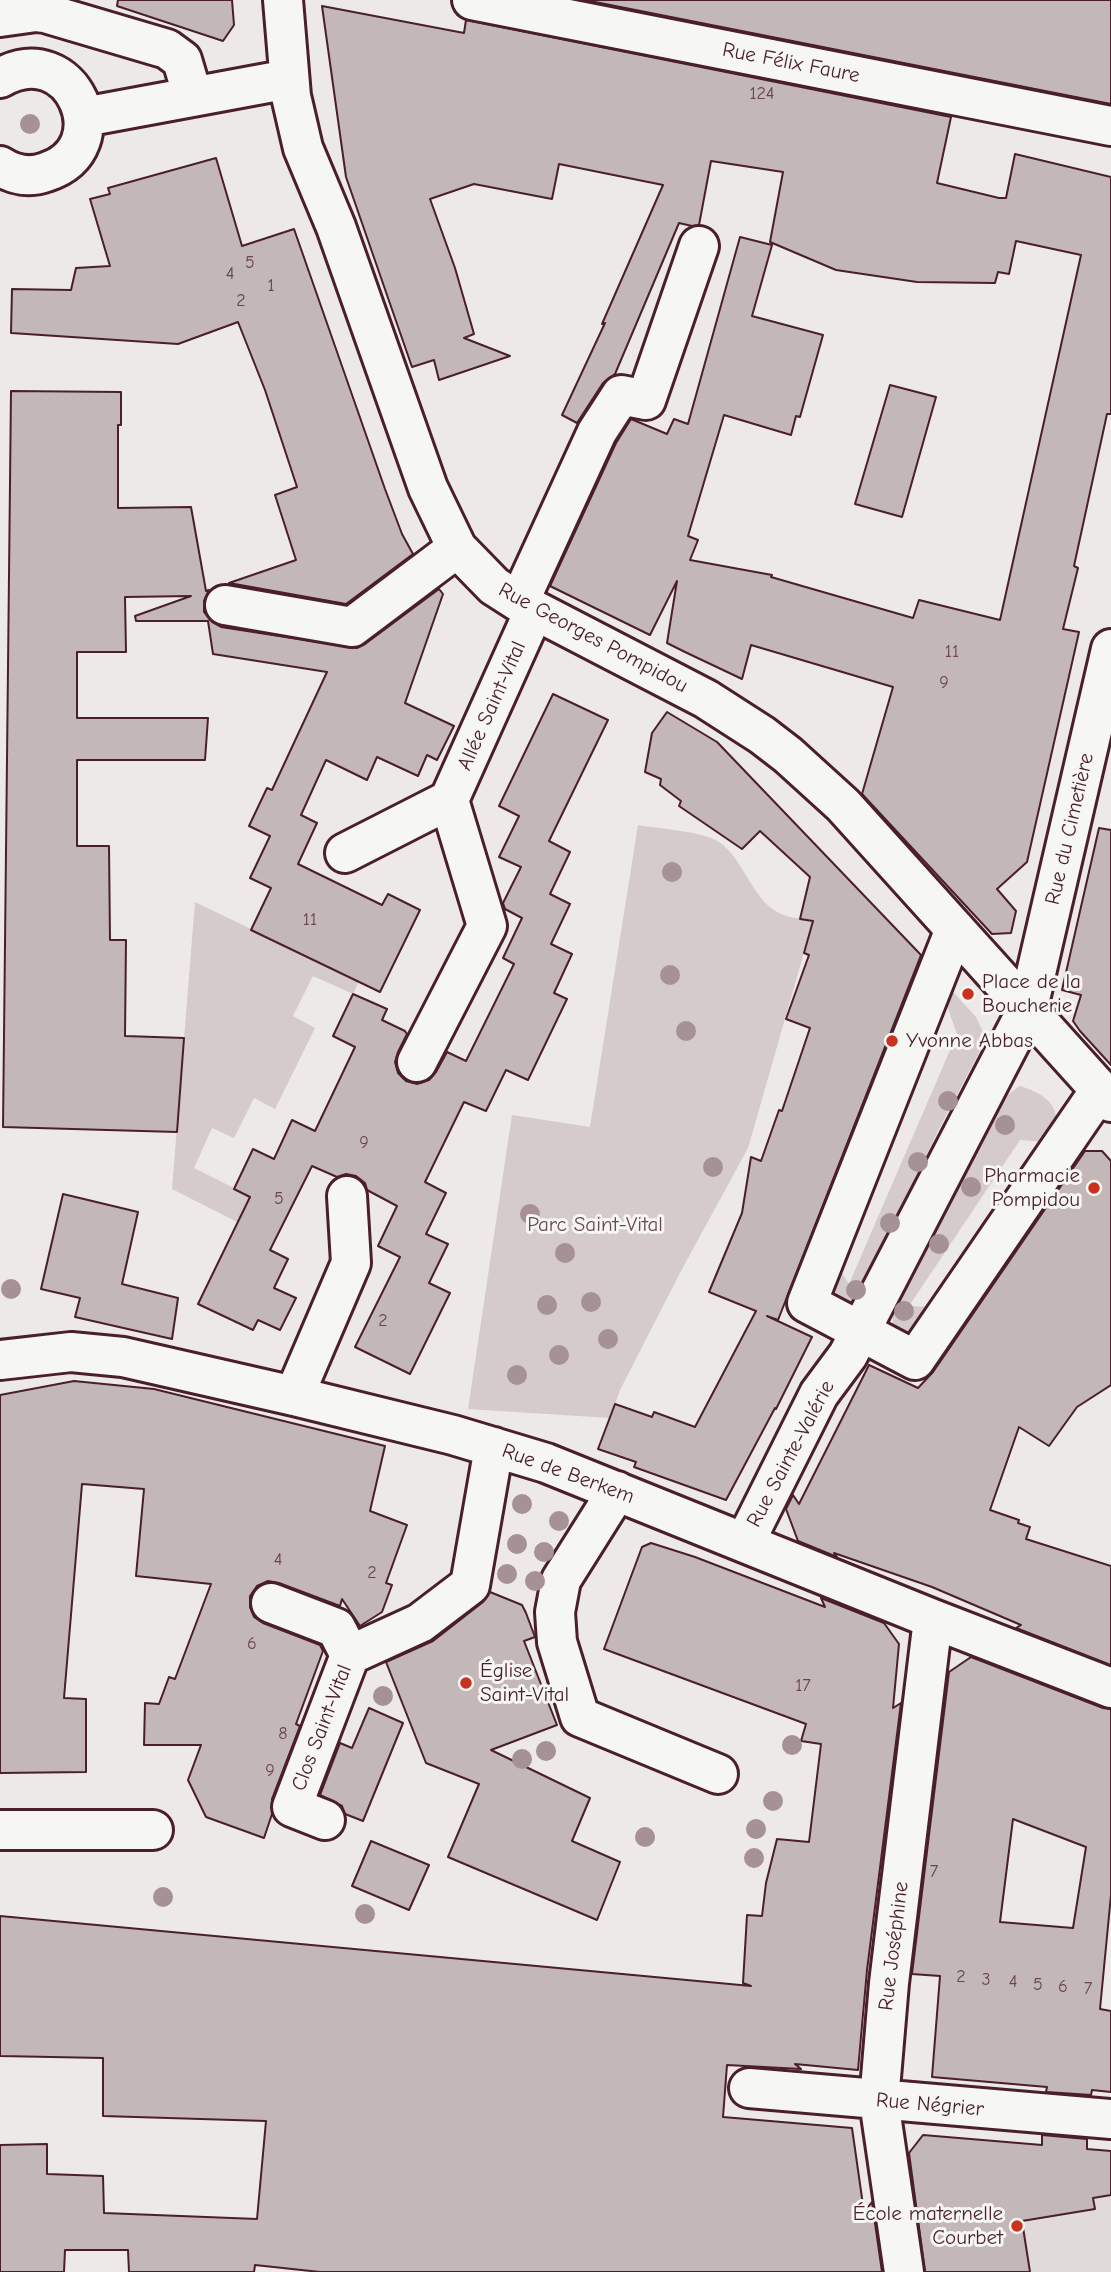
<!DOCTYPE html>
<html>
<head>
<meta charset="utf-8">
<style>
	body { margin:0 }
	canvas { display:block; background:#ece9e6 }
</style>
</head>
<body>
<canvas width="1111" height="2272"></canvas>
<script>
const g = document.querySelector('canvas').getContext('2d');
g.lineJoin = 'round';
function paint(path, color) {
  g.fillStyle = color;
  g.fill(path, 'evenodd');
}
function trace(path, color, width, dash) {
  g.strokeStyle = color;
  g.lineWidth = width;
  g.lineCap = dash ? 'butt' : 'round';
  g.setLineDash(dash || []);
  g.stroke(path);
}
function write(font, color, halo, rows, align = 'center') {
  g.font = font + ' "Comic Neue",sans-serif';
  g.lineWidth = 6;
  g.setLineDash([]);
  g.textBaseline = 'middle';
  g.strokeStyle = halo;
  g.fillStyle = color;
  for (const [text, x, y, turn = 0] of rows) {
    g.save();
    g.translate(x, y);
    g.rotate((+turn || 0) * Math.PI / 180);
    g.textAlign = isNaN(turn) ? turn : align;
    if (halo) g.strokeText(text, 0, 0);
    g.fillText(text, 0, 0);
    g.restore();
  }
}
const built = new Path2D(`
	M 923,2135 L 1022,2143 L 1021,2153 L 1038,2156 L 1036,2144 L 1111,2151 L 1111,2272 L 930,2272 L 913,2148 Z`);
const green = new Path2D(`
	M 638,825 C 659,829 706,831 722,844 C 745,863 754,903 781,914 C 790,918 803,919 813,921 L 748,1148 L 681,1271 L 620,1390 L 610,1418 L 468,1409 L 512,1115 L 590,1127 Z
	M 195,902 L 359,981 L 353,994 L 313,976 L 293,1016 L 315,1028 L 275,1109 L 254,1098 L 234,1138 L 212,1128 L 194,1168 L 266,1204 L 255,1231 L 172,1189 Z
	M 954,993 L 976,1017 L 983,1032 L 982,1047 L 939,1129 L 864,1285 L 854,1302 L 849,1306 L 836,1300 L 829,1289 L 834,1261 L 849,1284 L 957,1034 L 945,1000 L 948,994 Z
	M 1019,1086 C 1035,1090 1057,1100 1056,1120 C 1055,1127 1049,1136 1046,1142 L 1020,1140 L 909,1306 L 935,1307 L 919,1329 L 904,1332 L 893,1328 L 893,1311 L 1007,1096 Z`);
const building = new Path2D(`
	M 118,0 L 232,0 L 234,25 L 223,41 L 117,6 Z
	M 585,0 L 1111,0 L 1111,104 Z
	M 322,6 L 464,33 L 466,20 L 951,117 L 937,183 L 999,198 L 1006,198 L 1015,154 L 1111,177 L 1111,414 L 1107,414 L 1074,566 L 1078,568 L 1063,629 L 1079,632 L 1027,862 L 997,889 L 1016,911 L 1011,933 L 992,934 L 862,794 L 893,687 L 751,645 L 742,679 L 685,652 L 667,643 L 677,581 L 650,635 L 550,586 L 616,443 L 631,419 L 667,434 L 674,419 L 688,424 L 740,237 L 772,245 L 752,316 L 823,335 L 800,417 L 796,416 L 791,435 L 724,415 L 688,536 L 698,540 L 690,560 L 772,575 L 771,577 L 913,618 L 919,600 L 1000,620 L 1081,255 L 1016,241 L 1009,274 L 998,272 L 995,283 L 917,282 L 836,270 L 770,242 L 783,172 L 711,161 L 699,225 L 692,226 L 679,223 L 615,374 L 603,383 L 577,423 L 562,415 L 605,323 L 602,324 L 663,185 L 559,164 L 552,199 L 474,184 L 430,199 L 455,268 L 474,334 L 464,338 L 510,356 L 439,380 L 434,360 L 412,367 L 346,177 Z
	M 216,158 L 242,246 L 294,229 L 385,489 L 402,534 L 413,554 L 346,604 L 229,583 L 296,560 L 275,495 L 297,487 L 265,390 L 238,322 L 178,344 L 11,333 L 12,289 L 71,290 L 76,268 L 110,266 L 90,199 L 110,194 L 108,188 Z
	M 890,385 L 936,397 L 902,517 L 855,504 Z
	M 11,391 L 121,392 L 121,425 L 118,425 L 118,508 L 191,507 L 206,591 L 209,590 L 204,601 L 204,612 L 212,622 L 221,627 L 357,648 L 365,644 L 439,589 L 443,594 L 405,703 L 454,726 L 437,760 L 427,755 L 418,776 L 377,757 L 367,780 L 326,760 L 301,815 L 317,823 L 298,864 L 382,905 L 388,894 L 420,910 L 380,992 L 251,930 L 271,888 L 250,878 L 270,836 L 249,826 L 267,788 L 272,790 L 327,672 L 213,654 L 208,621 L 136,621 L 135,616 L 191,596 L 125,597 L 126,652 L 77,652 L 77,718 L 208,718 L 205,760 L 77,760 L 77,846 L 109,846 L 110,940 L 126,940 L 125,1036 L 184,1038 L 177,1132 L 3,1127 Z
	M 553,694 L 608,720 L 549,841 L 570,852 L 550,894 L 570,904 L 551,944 L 572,954 L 554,993 L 567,999 L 528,1080 L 506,1070 L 486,1111 L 464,1102 L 425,1182 L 446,1193 L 426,1234 L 448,1244 L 429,1283 L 450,1293 L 410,1374 L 355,1347 L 400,1257 L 378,1246 L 397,1206 L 367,1190 L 365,1183 L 356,1176 L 346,1174 L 337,1177 L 312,1166 L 270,1250 L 288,1259 L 274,1288 L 296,1298 L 280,1330 L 258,1320 L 253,1330 L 198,1304 L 250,1197 L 234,1189 L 253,1149 L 274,1159 L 292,1120 L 315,1131 L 355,1047 L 333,1036 L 353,994 L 387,1009 L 382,1020 L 405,1031 L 407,1034 L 398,1052 L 395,1062 L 398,1073 L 406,1081 L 417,1084 L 429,1080 L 436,1072 L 447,1052 L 466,1061 L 514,964 L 503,958 L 522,918 L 505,909 L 503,903 L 521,867 L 499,857 L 519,816 L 499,806 Z
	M 667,712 L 717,742 L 921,955 L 778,1320 L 767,1316 L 812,1337 L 776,1409 L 775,1408 L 726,1500 L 634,1467 L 636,1462 L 598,1449 L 615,1404 L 652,1417 L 654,1412 L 695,1427 L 756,1311 L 709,1292 L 742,1213 L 751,1157 L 761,1161 L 779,1110 L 782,1111 L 810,1028 L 786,1019 L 809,955 L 804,953 L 813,921 L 800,919 L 810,877 L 760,831 L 742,849 L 679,806 L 681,801 L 660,785 L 661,779 L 645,772 L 652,733 Z
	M 1099,828 L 1111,830 L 1111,1065 L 1080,1031 L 1073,1021 L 1081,995 L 1062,990 Z
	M 1085,1151 L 1102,1151 L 1111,1161 L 1111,1385 L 1077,1407 L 1049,1446 L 1019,1427 L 990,1510 L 1019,1520 L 1018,1523 L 1030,1527 L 1026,1539 L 1111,1566 L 1111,1665 L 1016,1628 L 1021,1625 L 932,1587 L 834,1553 L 837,1557 L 798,1541 L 786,1509 L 793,1495 L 799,1504 L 869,1365 L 918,1388 L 933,1372 Z
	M 63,1194 L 138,1212 L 122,1284 L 178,1298 L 172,1339 L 75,1317 L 80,1298 L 41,1289 Z
	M 74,1381 L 154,1389 L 385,1446 L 370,1511 L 407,1525 L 386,1583 L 392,1585 L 382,1612 L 360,1626 L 342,1599 L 340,1606 L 279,1583 L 268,1581 L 257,1586 L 250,1596 L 250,1607 L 254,1617 L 263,1623 L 320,1645 L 323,1651 L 296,1724 L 300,1726 L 272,1799 L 272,1814 L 264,1838 L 206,1817 L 188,1780 L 201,1745 L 144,1745 L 145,1703 L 159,1704 L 169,1677 L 175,1679 L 211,1584 L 136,1576 L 144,1489 L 82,1484 L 64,1698 L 86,1699 L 86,1772 L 0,1773 L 0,1395 Z
	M 651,1543 L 695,1557 L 825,1607 L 821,1598 L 884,1623 L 899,1644 L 893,1708 L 901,1703 L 867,1970 L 858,2070 L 795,2064 L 801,2069 L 727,2065 L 723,2117 L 852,2128 L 864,2212 L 872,2202 L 882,2272 L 320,2272 L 255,2265 L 254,2272 L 129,2272 L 128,2250 L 65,2250 L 64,2272 L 0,2272 L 0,2145 L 47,2144 L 47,2174 L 103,2176 L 104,2213 L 257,2219 L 266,2121 L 103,2116 L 103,2058 L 0,2056 L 0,1916 L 751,1986 L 743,1983 L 747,1915 L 762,1916 L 766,1883 L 777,1839 L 809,1842 L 821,1744 L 801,1741 L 806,1724 L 604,1649 L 642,1547 Z
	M 490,1592 L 522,1605 L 526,1613 L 535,1637 L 524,1641 L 557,1725 L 491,1750 L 590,1798 L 572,1841 L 620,1862 L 597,1920 L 448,1857 L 479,1784 L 426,1763 L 386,1662 L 433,1641 L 483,1602 Z
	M 971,1657 L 1103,1708 L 1111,1709 L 1111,1895 L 1100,2009 L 1111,2011 L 1111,2092 L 1092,2090 L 1091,2095 L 1046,2092 L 1047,2087 L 932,2077 L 940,1976 L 912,1974 L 949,1672 ZM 1013,1819 L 1086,1847 L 1073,1928 L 1000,1922 Z
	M 369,1708 L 403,1723 L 363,1821 L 345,1814 L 342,1806 L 320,1795 L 340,1743 L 352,1748 Z
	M 371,1841 L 429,1865 L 409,1910 L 352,1886 Z
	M 923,2135 L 1042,2145 L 1042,2135 L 1087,2139 L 1087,2149 L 1111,2151 L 1111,2195 L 1093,2198 L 1095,2209 L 1022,2221 L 1030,2272 L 925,2272 L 909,2153 Z`);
const minor = new Path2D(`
	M 283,0 L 291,96 L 303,148 L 336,227 L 428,488 L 457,548 L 494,586 L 519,602 L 706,699 L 762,735 L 788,755 L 843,805 L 1111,1102
	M 472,0 L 1111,126
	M 0,17 L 36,12 L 45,13 L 167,49 L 182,60 L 193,97
	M 0,78 C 72,36 121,148 46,172 C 30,178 14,175 0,166
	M 84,117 L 289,79
	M 519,602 L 597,432 L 621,395 L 646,400 L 699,246
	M 225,605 L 352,627 L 457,548
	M 345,853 L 449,800
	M 955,929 L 807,1303 L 915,1360 L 1100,1090
	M 417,1062 L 487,926 L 449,800 L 534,611
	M 0,1360 L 71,1352 L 123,1357 L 294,1396 L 453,1435 L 546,1463 L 933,1619 L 1111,1688
	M 294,1396 L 351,1263 L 347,1196
	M 617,1491 L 561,1580 L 555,1612 L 557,1642 L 580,1717 L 718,1774
	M 745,1542 L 819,1394 L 848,1355 L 1028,1008 L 1111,649
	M 271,1603 L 336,1628 L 350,1655 L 292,1807 L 325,1820
	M 350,1655 L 420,1623 L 470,1585 L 494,1447
	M 0,1830 L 153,1830
	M 749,2088 L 1111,2119
	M 904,2272 L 879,2101 L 889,1983 L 933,1619`);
const trees = [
	[30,124],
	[672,872],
	[670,975],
	[686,1031],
	[948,1101],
	[1005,1125],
	[918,1162],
	[713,1167],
	[971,1187],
	[530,1214],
	[890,1223],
	[939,1244],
	[565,1253],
	[11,1289],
	[856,1290],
	[591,1302],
	[547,1305],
	[904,1311],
	[608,1339],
	[559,1355],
	[517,1375],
	[522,1504],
	[559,1521],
	[517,1544],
	[544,1552],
	[507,1574],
	[535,1581],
	[383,1696],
	[792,1745],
	[546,1751],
	[522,1759],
	[773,1801],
	[756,1829],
	[645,1837],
	[754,1858],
	[163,1897],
	[365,1914]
];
const markers = [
	[968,994,7,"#c8321e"],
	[892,1041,7,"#c8321e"],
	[1094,1188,7,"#c8321e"],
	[466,1683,7,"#c8321e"],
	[1017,2226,7,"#c8321e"]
];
const numberNames = [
	["124",762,94],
	["5",250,263],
	["4",230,274],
	["1",271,286],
	["2",241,301],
	["11",952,652],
	["9",944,683],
	["11",310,920],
	["9",364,1143],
	["5",279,1199],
	["2",383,1321],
	["4",278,1560],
	["2",372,1573],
	["6",252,1644],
	["17",803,1686],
	["8",283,1734],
	["9",270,1771],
	["7",934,1872],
	["2",961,1977],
	["3",986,1980],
	["4",1013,1982],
	["5",1038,1985],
	["6",1063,1987],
	["7",1088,1989]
];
const streetNames = [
	["Rue Félix Faure",791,63,11],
	["Rue Georges Pompidou",593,638,28],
	["Allée Saint-Vital",492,706,-66],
	["Rue du Cimetière",1070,829,-77],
	["Rue Sainte-Valérie",791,1454,-62],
	["Rue de Berkem",568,1474,20],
	["Clos Saint-Vital",322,1728,-69],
	["Rue Joséphine",894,1946,-83],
	["Rue Négrier",930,2105,5]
];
const poiNames = [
	["Place de la",982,982],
	["Boucherie",982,1006],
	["Yvonne Abbas",906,1041],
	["Pharmacie",1080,1176,"right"],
	["Pompidou",1080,1200,"right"],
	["Église",480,1671],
	["Saint-Vital",480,1695],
	["École maternelle",1003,2214,"right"],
	["Courbet",1003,2238,"right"]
];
const parkNames = [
	["Parc Saint-Vital",595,1225]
];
paint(built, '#e0dad8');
paint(green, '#d4cbca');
paint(building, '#c4b7b7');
trace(building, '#4a1f2b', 2);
trace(minor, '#4a1f2b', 44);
trace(minor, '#f6f6f2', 38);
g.fillStyle = '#a69295';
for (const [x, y] of trees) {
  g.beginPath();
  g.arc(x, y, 10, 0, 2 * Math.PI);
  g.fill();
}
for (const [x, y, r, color] of markers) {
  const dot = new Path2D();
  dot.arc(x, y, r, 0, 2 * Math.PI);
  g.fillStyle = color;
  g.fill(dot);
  trace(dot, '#f6f6f2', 2.5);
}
write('18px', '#68454e', null, numberNames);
write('21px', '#4a1f2b', '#f6f6f2', streetNames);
write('21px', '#4a1f2b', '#f6f6f2', poiNames, 'left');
write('21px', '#6c4a53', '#f6f6f2', parkNames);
</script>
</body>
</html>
